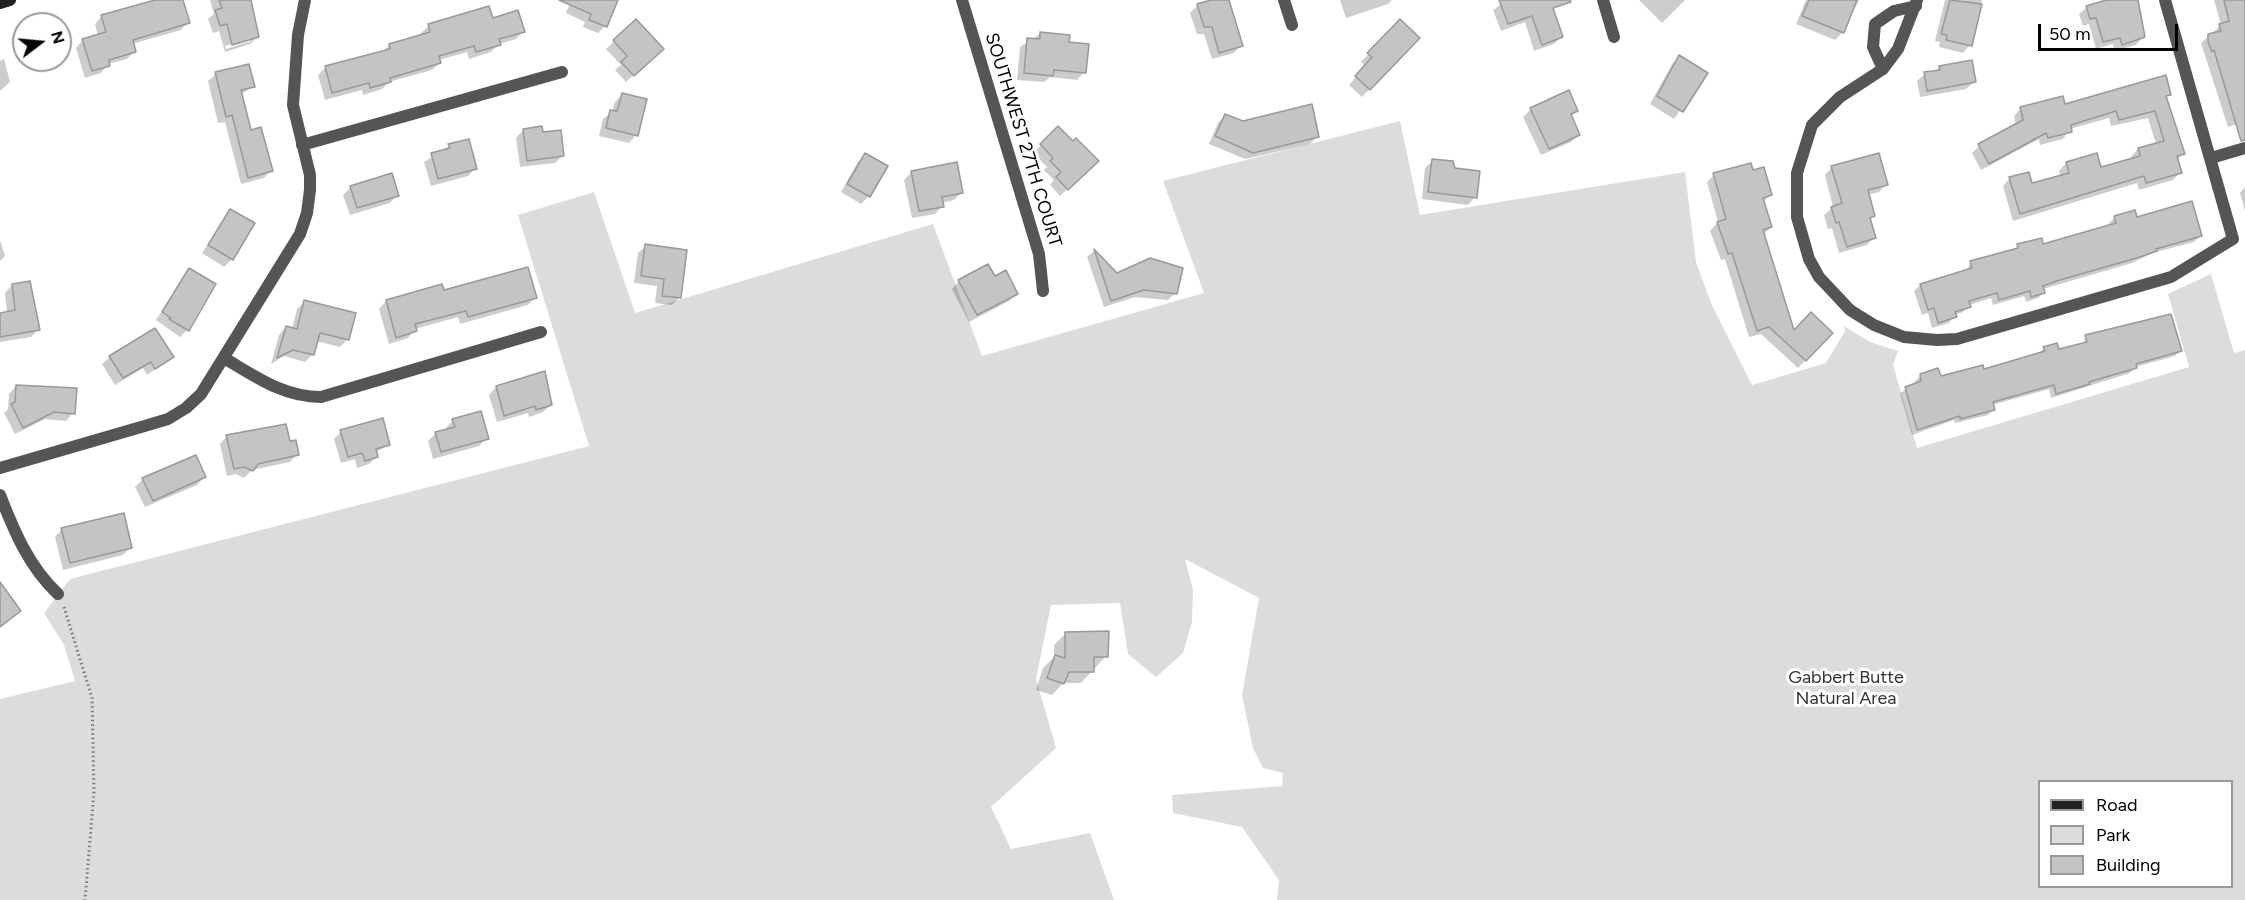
<!DOCTYPE html>
<html>
<head>
<meta charset="utf-8">
<style>
	body { margin:0 }
	#map { position:relative; width:2245px; height:900px; overflow:hidden; background:#fff; font-family:Figtree,sans-serif }
	canvas { display:block }
	.legend { position:absolute; left:2038px; top:780px; width:195px; height:108px; box-sizing:border-box; background:#fff; border:2px solid #999; margin:0; padding:8px 10px; list-style:none; font-size:18px; color:#000 }
	.legend li { display:flex; align-items:center; gap:12px; height:30px }
	.legend b { width:30px; border:2px solid #999 }
	.north { position:absolute; left:12px; top:12px; width:60px; height:60px; box-sizing:border-box; background:#fff; border:2px solid #999; border-radius:50%; rotate:74deg; font-size:16px; font-weight:700; line-height:24px; text-align:center; color:#000 }
	.north::after { content:''; display:block; margin:auto; width:21px; height:27px; background:#000; clip-path:polygon(50% 0,100% 100%,50% 72%,0 100%) }
	.scale { position:absolute; left:2038px; top:24px; width:140px; height:27px; box-sizing:border-box; border:3px solid #000; border-top:0; padding-left:8px; font-size:18px; line-height:21px; white-space:nowrap; color:#000; -webkit-text-stroke:4px #fff; paint-order:stroke }
</style>
</head>
<body>
<div id="map">
<canvas width="2245" height="900"></canvas>
<ul class="legend">
<li><b style="height:8px;background:#222"></b>Road</li>
<li><b style="height:16px;background:#dcdcdc"></b>Park</li>
<li><b style="height:16px;background:#c4c4c4"></b>Building</li>
</ul>
<div class="north">N</div>
<div class="scale">50 m</div>
</div>
<script>
const g = document.querySelector('canvas').getContext('2d');
g.lineJoin = 'round';
function paint(path, color) {
  g.fillStyle = color;
  g.fill(path, 'evenodd');
}
function trace(path, color, width, dash) {
  g.strokeStyle = color;
  g.lineWidth = width;
  g.lineCap = dash ? 'butt' : 'round';
  g.setLineDash(dash || []);
  g.stroke(path);
}
function write(font, color, halo, rows, align = 'center') {
  g.font = font + ' Figtree,sans-serif';
  g.lineWidth = 6;
  g.setLineDash([]);
  g.textBaseline = 'middle';
  g.strokeStyle = halo;
  g.fillStyle = color;
  for (const [text, x, y, turn = 0] of rows) {
    g.save();
    g.translate(x, y);
    g.rotate((+turn || 0) * Math.PI / 180);
    g.textAlign = isNaN(turn) ? turn : align;
    if (halo) g.strokeText(text, 0, 0);
    g.fillText(text, 0, 0);
    g.restore();
  }
}
const green = new Path2D(`
	M 1400,121 L 1420,215 L 1685,172 L 1696,262 L 1711,303 L 1752,385 L 1826,363 L 1845,331 L 1844,326 L 1870,342 L 1898,351 L 1893,365 L 1917,448 L 2189,367 L 2168,294 L 2211,274 L 2234,353 L 2245,350 L 2245,900 L 1277,900 L 1279,880 L 1242,827 L 1173,813 L 1172,795 L 1282,786 L 1283,773 L 1263,768 L 1253,748 L 1242,695 L 1259,598 L 1185,559 L 1193,590 L 1192,622 L 1183,653 L 1156,677 L 1128,654 L 1120,603 L 1051,605 L 1036,679 L 1056,748 L 991,807 L 1011,849 L 1090,833 L 1114,900 L 0,900 L 0,699 L 75,681 L 64,645 L 44,613 L 70,579 L 589,446 L 518,215 L 594,192 L 635,313 L 933,224 L 982,356 L 1204,293 L 1163,181 ZM 2040,782 L 2232,782 L 2232,886 L 2040,886 Z`);
const shadow = new Path2D(`
	M 159,0 L 182,0 L 188,22 L 181,30 L 132,44 L 134,51 L 127,59 L 108,64 L 101,73 L 85,78 L 76,48 L 83,40 L 98,36 L 95,24 L 102,16 Z
	M 210,0 L 247,0 L 257,37 L 250,44 L 225,52 L 219,31 L 213,33 L 208,19 L 214,14 ZM 251,38 L 251,41 L 226,49 L 225,46 Z
	M 571,0 L 617,0 L 605,26 L 598,33 L 583,27 L 585,22 L 566,13 Z
	M 1216,0 L 1228,0 L 1241,45 L 1234,53 L 1212,59 L 1204,34 L 1197,34 L 1190,13 L 1198,5 Z
	M 1340,0 L 1392,0 L 1388,4 L 1346,18 Z
	M 1507,0 L 1549,0 L 1561,37 L 1554,44 L 1534,51 L 1525,22 L 1501,31 L 1493,10 Z
	M 1639,0 L 1685,0 L 1662,23 Z
	M 1806,0 L 1859,0 L 1842,33 L 1835,40 L 1796,24 Z
	M 1945,0 L 1982,0 L 1970,45 L 1963,53 L 1939,47 L 1940,42 L 1935,41 Z
	M 2112,0 L 2136,0 L 2143,37 L 2136,45 L 2114,51 L 2113,44 L 2096,49 L 2089,24 L 2083,26 L 2079,14 L 2087,7 Z
	M 2214,0 L 2245,0 L 2245,122 L 2228,127 L 2201,43 L 2221,25 Z
	M 492,20 L 523,31 L 516,39 L 499,44 L 491,52 L 469,59 L 467,52 L 439,60 L 439,63 L 432,70 L 389,82 L 382,89 L 363,95 L 362,90 L 325,100 L 318,75 L 325,68 L 382,52 L 390,45 L 422,36 L 421,33 L 429,26 Z
	M 636,21 L 654,56 L 626,82 L 615,70 L 621,65 L 606,49 Z
	M 1400,21 L 1418,38 L 1362,97 L 1349,85 L 1365,66 L 1361,62 Z
	M 1041,33 L 1068,43 L 1084,72 L 1077,80 L 1050,77 L 1044,82 L 1017,80 L 1020,47 Z
	M 1679,57 L 1706,74 L 1674,119 L 1650,104 L 1672,64 Z
	M 4,59 L 10,82 L 0,91 L 0,61 Z
	M 1940,67 L 1974,82 L 1966,89 L 1920,97 L 1917,81 L 1925,74 L 1934,72 Z
	M 216,74 L 253,86 L 241,95 L 250,132 L 271,170 L 264,178 L 241,184 L 225,122 L 218,123 L 208,81 Z
	M 2170,94 L 2165,98 L 2184,153 L 2177,160 L 2180,173 L 2173,180 L 2139,190 L 2137,183 L 2013,221 L 2003,186 L 2010,178 L 2031,185 L 2061,177 L 2059,171 L 2066,163 L 2100,169 L 2132,160 L 2131,157 L 2138,149 L 2156,144 L 2148,118 L 2111,126 L 2109,118 L 2070,129 L 2063,139 L 2040,145 L 2039,139 L 1981,170 L 1972,153 L 1979,146 L 2016,126 L 2014,116 L 2021,108 Z
	M 622,95 L 636,135 L 629,143 L 599,136 L 603,119 L 612,112 L 615,102 Z
	M 1531,109 L 1577,110 L 1570,117 L 1578,135 L 1571,142 L 1541,155 L 1523,117 Z
	M 1225,115 L 1243,123 L 1318,136 L 1310,144 L 1245,159 L 1209,144 L 1218,123 Z
	M 1058,128 L 1096,161 L 1060,196 L 1050,185 L 1054,180 L 1044,170 L 1047,167 L 1033,153 Z
	M 523,130 L 563,155 L 555,163 L 520,167 L 516,138 Z
	M 449,146 L 475,168 L 468,176 L 431,186 L 424,162 Z
	M 865,155 L 869,196 L 861,204 L 841,192 L 858,162 Z
	M 1433,160 L 1453,169 L 1475,197 L 1468,205 L 1422,199 L 1425,168 Z
	M 1832,167 L 1886,184 L 1879,192 L 1867,195 L 1874,216 L 1869,220 L 1874,237 L 1867,245 L 1839,253 L 1832,228 L 1828,229 L 1824,215 L 1833,207 L 1825,175 Z
	M 912,172 L 961,193 L 954,200 L 942,203 L 942,206 L 935,214 L 912,218 L 904,180 Z
	M 1752,172 L 1770,195 L 1763,202 L 1771,227 L 1763,235 L 1793,333 L 1831,333 L 1798,368 L 1761,334 L 1749,337 L 1725,259 L 1721,260 L 1710,231 L 1718,222 L 1707,182 L 1714,175 Z
	M 351,187 L 397,195 L 390,203 L 350,215 L 343,195 Z
	M 2245,187 L 2245,211 L 2240,193 Z
	M 231,211 L 232,259 L 224,267 L 202,253 Z
	M 2115,217 L 2136,219 L 2200,236 L 2194,242 L 2152,253 L 2132,263 L 2043,289 L 2044,292 L 2038,298 L 2026,302 L 2024,296 L 1993,305 L 1991,298 L 1969,305 L 1963,312 L 1954,315 L 1949,323 L 1932,328 L 1928,313 L 1922,315 L 1914,291 L 1920,285 L 1965,271 L 1971,263 L 2013,251 L 2018,246 L 2042,246 L 2110,227 L 2109,223 Z
	M 0,240 L 5,256 L 0,261 Z
	M 646,246 L 679,298 L 672,305 L 655,303 L 657,286 L 634,283 L 638,253 Z
	M 1094,251 L 1116,275 L 1175,293 L 1168,300 L 1135,297 L 1104,307 L 1087,257 Z
	M 189,270 L 187,330 L 180,337 L 156,320 Z
	M 994,278 L 1017,293 L 1009,301 L 969,322 L 952,289 L 959,281 Z
	M 12,285 L 39,329 L 31,337 L 0,342 L 0,314 L 7,313 L 5,293 Z
	M 441,286 L 443,292 L 535,298 L 528,305 L 460,324 L 458,317 L 415,329 L 408,338 L 389,344 L 379,309 L 386,301 Z
	M 305,302 L 348,339 L 340,347 L 316,341 L 313,354 L 305,362 L 284,356 L 271,364 L 279,335 L 286,327 L 292,329 L 297,309 Z
	M 2086,337 L 2180,351 L 2175,356 L 2135,367 L 2130,373 L 2051,398 L 2049,389 L 1992,405 L 1993,409 L 1988,415 L 1955,423 L 1954,420 L 1912,435 L 1900,393 L 1916,384 L 1915,381 L 1920,376 L 1940,378 L 1983,371 L 2039,354 L 2044,348 L 2058,351 L 2082,345 Z
	M 110,357 L 172,357 L 147,375 L 143,368 L 115,385 L 102,364 Z
	M 16,386 L 73,413 L 66,421 L 45,419 L 15,434 L 4,413 L 8,409 L 9,394 Z
	M 496,387 L 551,405 L 543,412 L 529,417 L 528,413 L 497,422 L 489,395 Z
	M 453,420 L 487,438 L 479,446 L 433,459 L 428,441 L 436,433 L 446,430 L 446,428 Z
	M 341,432 L 389,444 L 375,453 L 376,457 L 369,464 L 357,468 L 355,459 L 341,463 L 334,439 Z
	M 227,436 L 289,443 L 297,454 L 290,462 L 252,470 L 244,478 L 236,474 L 227,476 L 220,444 Z
	M 204,477 L 197,485 L 145,507 L 135,487 L 143,479 Z
	M 62,529 L 131,547 L 123,555 L 63,570 L 55,537 Z
	M 1065,634 L 1106,656 L 1081,683 L 1063,683 L 1052,695 L 1036,690 L 1043,668 L 1054,657 L 1054,645 Z`);
const building = new Path2D(`
	M 155,0 L 183,0 L 190,23 L 133,40 L 136,52 L 109,60 L 110,66 L 92,71 L 82,39 L 106,32 L 101,15 Z
	M 219,0 L 251,0 L 259,37 L 232,45 L 227,24 L 220,26 L 215,10 L 222,8 Z
	M 559,0 L 618,0 L 607,27 L 589,20 L 591,14 Z
	M 1211,0 L 1229,0 L 1243,46 L 1219,53 L 1212,27 L 1204,27 L 1197,4 Z
	M 1499,0 L 1570,0 L 1571,2 L 1553,8 L 1563,37 L 1542,45 L 1532,16 L 1508,24 Z
	M 1809,0 L 1857,0 L 1844,33 L 1802,16 Z
	M 1950,0 L 1982,4 L 1972,46 L 1946,40 L 1947,35 L 1941,34 Z
	M 2106,0 L 2138,0 L 2145,37 L 2122,45 L 2120,38 L 2103,42 L 2096,18 L 2090,19 L 2086,6 Z
	M 2224,0 L 2245,0 L 2245,140 L 2241,141 L 2214,50 L 2212,52 L 2208,42 L 2208,34 L 2221,31 L 2219,24 L 2229,21 Z
	M 489,6 L 493,18 L 518,10 L 525,32 L 499,39 L 501,45 L 476,52 L 474,46 L 439,56 L 441,63 L 390,78 L 391,82 L 370,88 L 369,83 L 332,93 L 325,66 L 390,49 L 389,44 L 430,32 L 428,24 Z
	M 636,19 L 664,49 L 634,76 L 621,62 L 627,56 L 613,40 Z
	M 1400,19 L 1420,38 L 1370,90 L 1355,76 L 1372,57 L 1367,53 Z
	M 1040,32 L 1070,35 L 1069,42 L 1089,44 L 1086,73 L 1054,70 L 1053,76 L 1024,73 L 1027,38 L 1040,39 Z
	M 1679,55 L 1708,73 L 1683,112 L 1657,96 Z
	M 1972,60 L 1976,82 L 1927,91 L 1924,72 L 1940,70 L 1939,66 Z
	M 249,64 L 255,87 L 241,90 L 251,130 L 261,127 L 273,171 L 248,178 L 232,115 L 226,117 L 215,72 Z
	M 2166,75 L 2171,95 L 2166,96 L 2185,154 L 2177,156 L 2182,173 L 2146,183 L 2144,176 L 2020,214 L 2009,177 L 2029,172 L 2032,183 L 2069,173 L 2066,162 L 2097,153 L 2101,167 L 2140,156 L 2138,148 L 2164,141 L 2155,111 L 2119,120 L 2116,111 L 2071,125 L 2072,132 L 2048,138 L 2046,133 L 1989,164 L 1978,144 L 2023,120 L 2020,107 L 2063,96 L 2065,104 Z
	M 1569,90 L 1578,111 L 1571,114 L 1580,135 L 1549,149 L 1530,108 Z
	M 622,93 L 647,99 L 638,136 L 606,128 L 610,110 L 617,111 Z
	M 1312,104 L 1319,137 L 1253,153 L 1215,136 L 1225,114 L 1243,121 Z
	M 542,126 L 543,132 L 561,130 L 564,156 L 527,161 L 523,129 Z
	M 1058,126 L 1073,141 L 1076,138 L 1099,161 L 1068,190 L 1056,177 L 1061,172 L 1050,161 L 1053,158 L 1040,144 Z
	M 469,139 L 477,169 L 438,179 L 431,153 L 450,148 L 448,144 Z
	M 865,153 L 888,166 L 870,197 L 847,184 Z
	M 1879,153 L 1888,185 L 1868,190 L 1875,216 L 1870,218 L 1876,238 L 1847,247 L 1839,222 L 1836,223 L 1831,207 L 1842,203 L 1831,166 Z
	M 1432,159 L 1453,161 L 1455,168 L 1480,171 L 1477,198 L 1428,192 Z
	M 957,162 L 963,193 L 942,197 L 944,207 L 919,211 L 911,171 Z
	M 1751,163 L 1753,170 L 1764,167 L 1772,195 L 1763,198 L 1772,227 L 1763,230 L 1794,330 L 1811,312 L 1833,333 L 1806,361 L 1769,327 L 1757,331 L 1732,253 L 1728,254 L 1717,222 L 1726,219 L 1713,173 Z
	M 392,173 L 399,196 L 357,208 L 350,186 Z
	M 2192,201 L 2202,236 L 2156,249 L 2157,251 L 2140,257 L 2060,280 L 2043,286 L 2045,293 L 2031,297 L 2030,291 L 1999,300 L 1997,293 L 1969,301 L 1971,307 L 1955,312 L 1957,317 L 1938,323 L 1934,308 L 1928,310 L 1920,284 L 1972,268 L 1970,261 L 2018,248 L 2017,244 L 2042,238 L 2043,244 L 2116,223 L 2114,216 L 2135,210 L 2137,217 Z
	M 230,209 L 255,223 L 233,260 L 208,245 Z
	M 645,244 L 687,250 L 681,298 L 662,296 L 664,279 L 641,276 Z
	M 1094,249 L 1117,273 L 1150,258 L 1183,268 L 1177,294 L 1144,290 L 1111,301 Z
	M 988,264 L 995,276 L 1006,270 L 1018,294 L 977,315 L 958,280 Z
	M 528,267 L 537,298 L 468,317 L 466,311 L 415,324 L 417,331 L 396,338 L 386,300 L 442,284 L 444,290 Z
	M 189,268 L 216,284 L 189,331 L 169,319 L 171,318 L 162,312 Z
	M 30,281 L 40,330 L 0,337 L 0,313 L 15,310 L 12,284 Z
	M 304,300 L 356,313 L 349,340 L 320,333 L 314,355 L 293,350 L 277,358 L 286,326 L 297,329 Z
	M 2171,314 L 2182,351 L 2136,364 L 2137,368 L 2089,382 L 2090,384 L 2056,394 L 2054,385 L 1993,402 L 1995,410 L 1960,419 L 1960,416 L 1917,430 L 1905,387 L 1921,381 L 1920,374 L 1938,368 L 1941,376 L 1983,365 L 1984,369 L 2045,351 L 2043,347 L 2057,343 L 2059,349 L 2087,342 L 2085,335 Z
	M 155,328 L 174,357 L 155,369 L 151,362 L 123,378 L 109,356 Z
	M 545,371 L 552,405 L 536,410 L 535,406 L 504,416 L 496,386 Z
	M 16,385 L 77,388 L 75,414 L 54,412 L 23,428 L 11,404 L 15,402 Z
	M 481,411 L 489,439 L 441,452 L 435,432 L 455,427 L 452,419 Z
	M 383,418 L 390,445 L 376,449 L 378,457 L 365,461 L 362,453 L 348,457 L 340,430 Z
	M 286,424 L 290,441 L 296,440 L 299,455 L 258,464 L 253,471 L 244,467 L 234,469 L 226,435 Z
	M 196,455 L 206,477 L 153,501 L 142,478 Z
	M 124,513 L 132,548 L 70,563 L 61,528 Z
	M 0,582 L 21,611 L 0,627 Z
	M 1109,631 L 1108,657 L 1094,657 L 1094,672 L 1069,672 L 1064,684 L 1047,678 L 1055,655 L 1065,658 L 1065,632 Z`);
const path = new Path2D(`
	M 64,607 L 92,698 L 94,792 L 85,900`);
const minor = new Path2D(`
	M 962,0 L 1039,254 L 1043,291
	M 1284,0 L 1292,25
	M 1603,0 L 1614,37
	M 1917,0 L 1898,49 L 1883,69 L 1840,97 L 1812,125 L 1797,173 L 1797,217 L 1809,259 L 1819,277 L 1850,310 L 1874,325 L 1904,337 L 1937,340 L 1957,339 L 2171,277 L 2233,239 L 2165,0
	M 1883,69 L 1873,47 L 1875,24 L 1894,11 L 1916,6
	M 302,145 L 562,72
	M 2211,158 L 2245,148
	M 224,358 C 255,376 283,397 321,397 L 541,332
	M 0,468 L 148,425 L 168,419 L 186,408 L 201,394 L 300,234 L 307,213 L 310,190 L 310,175 L 293,105 L 298,35 L 305,0
	M 0,495 C 14,531 29,567 58,594`);
const secondary = new Path2D(`
	M 0,3 L 10,0`);
const streetNames = [
	["SOUTHWEST 27TH COURT",1023,140,73]
];
const parkNames = [
	["Gabbert Butte",1846,678],
	["Natural Area",1846,699]
];
paint(green, '#dcdcdc');
paint(shadow, '#0003');
paint(building, '#c4c4c4');
trace(building, '#999', 1.5);
trace(path, '#777', 3, [1.5, 3]);
trace(minor, '#555', 12);
trace(secondary, '#222', 12);
write('18px', '#000', '#fff', streetNames);
write('18px', '#333', '#fff', parkNames);
</script>
</body>
</html>
